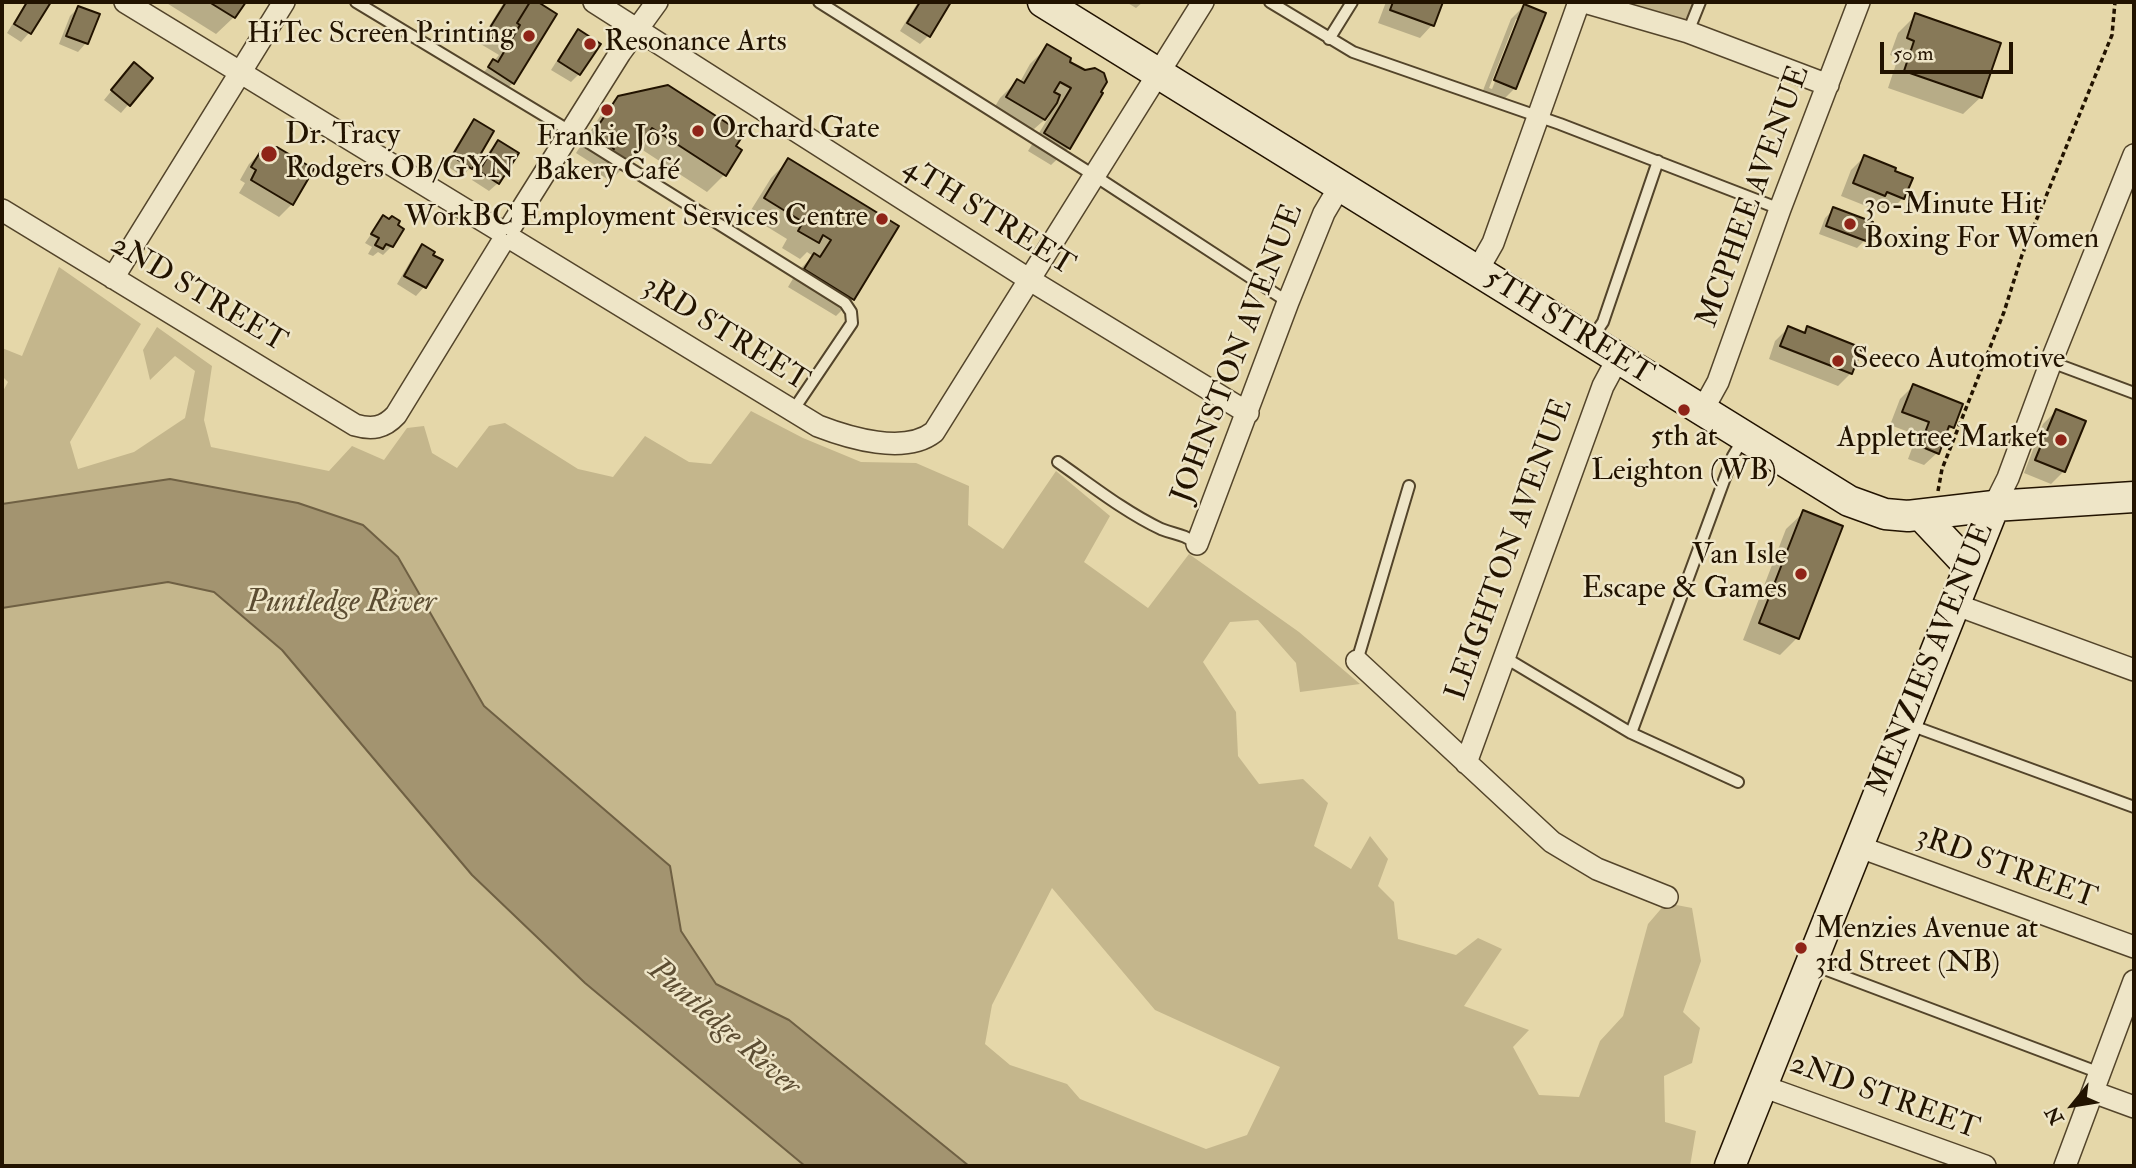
<!DOCTYPE html>
<html>
<head>
<meta charset="utf-8">
<style>
	body { margin:0 }
	#map { position:relative; width:2136px; height:1168px; overflow:hidden; background:#e5d7a9; font-family:"IM FELL Double Pica",serif }
	canvas { display:block }
	.frame { position:absolute; inset:0; border:4px solid #221300; pointer-events:none }
	.north { position:absolute; left:2038px; top:1070px; width:70px; height:70px; -webkit-text-stroke:5px #eee5c7; paint-order:stroke; rotate:240deg; font-size:19px; font-weight:700; line-height:28px; text-align:center; color:#221300 }
	.north::after { content:''; display:block; margin:auto; width:24px; height:32px; background:#221300; clip-path:polygon(50% 0,100% 100%,50% 72%,0 100%) }
	.scale { position:absolute; left:1880px; top:42px; width:133px; height:32px; box-sizing:border-box; border:4px solid #221300; border-top:0; padding-left:9px; font-size:21px; line-height:24px; white-space:nowrap; color:#221300; -webkit-text-stroke:5px #eee5c7; paint-order:stroke }
</style>
</head>
<body>
<div id="map">
<canvas width="2136" height="1168"></canvas>
<div class="frame"></div>
<div class="north">N</div>
<div class="scale">50 m</div>
</div>
<script>
const g = document.querySelector('canvas').getContext('2d');
g.lineJoin = 'round';
function paint(path, color) {
  g.fillStyle = color;
  g.fill(path, 'evenodd');
}
function trace(path, color, width, dash) {
  g.strokeStyle = color;
  g.lineWidth = width;
  g.lineCap = dash ? 'butt' : 'round';
  g.setLineDash(dash || []);
  g.stroke(path);
}
function write(font, color, halo, rows, align = 'center') {
  g.font = font + ' "IM FELL Double Pica",serif';
  g.lineWidth = 5;
  g.setLineDash([]);
  g.textBaseline = 'middle';
  g.strokeStyle = halo;
  g.fillStyle = color;
  for (const [text, x, y, turn = 0] of rows) {
    g.save();
    g.translate(x, y);
    g.rotate((+turn || 0) * Math.PI / 180);
    g.textAlign = isNaN(turn) ? turn : align;
    if (halo) g.strokeText(text, 0, 0);
    g.fillText(text, 0, 0);
    g.restore();
  }
}
const green = new Path2D(`
	M 1622,2 L 1700,2 L 1694,16 L 1681,21 Z
	M 59,267 L 141,324 L 70,442 L 78,469 L 134,452 L 185,418 L 195,371 L 175,356 L 150,380 L 143,350 L 157,327 L 212,366 L 204,420 L 211,447 L 329,471 L 352,446 L 384,460 L 407,428 L 424,426 L 432,453 L 457,468 L 489,426 L 505,423 L 578,469 L 613,477 L 645,436 L 689,462 L 711,464 L 751,411 L 803,438 L 861,462 L 916,463 L 969,486 L 968,525 L 1003,549 L 1056,471 L 1110,516 L 1084,562 L 1148,608 L 1189,554 L 1299,632 L 1360,684 L 1300,692 L 1296,663 L 1258,620 L 1230,622 L 1203,662 L 1236,712 L 1238,756 L 1259,784 L 1303,779 L 1328,803 L 1314,846 L 1351,869 L 1370,836 L 1388,859 L 1378,886 L 1394,902 L 1398,939 L 1456,955 L 1478,938 L 1502,949 L 1464,1006 L 1529,1030 L 1513,1047 L 1539,1095 L 1579,1097 L 1600,1041 L 1623,1016 L 1648,924 L 1666,903 L 1692,908 L 1701,961 L 1683,1012 L 1700,1028 L 1692,1063 L 1664,1076 L 1665,1122 L 1696,1131 L 1690,1166 L 969,1166 L 789,1020 L 716,984 L 681,931 L 670,866 L 484,706 L 399,557 L 363,525 L 298,503 L 170,479 L 2,504 L 2,393 L 8,382 L 2,376 L 2,348 L 22,356 ZM 1052,888 L 1155,1010 L 1280,1067 L 1247,1135 L 1206,1149 L 1080,1099 L 1067,1084 L 1010,1065 L 985,1044 L 992,1005 Z
	M 169,582 L 214,592 L 282,650 L 472,875 L 585,983 L 805,1166 L 2,1166 L 2,608 Z`);
const water = new Path2D(`
	M 170,479 L 298,503 L 363,525 L 398,557 L 484,706 L 670,866 L 681,931 L 716,984 L 789,1020 L 969,1166 L 805,1166 L 585,983 L 472,875 L 282,650 L 214,592 L 168,582 L 2,608 L 2,504 Z`);
const shadow = new Path2D(`
	M 26,2 L 49,2 L 29,33 L 21,42 L 7,33 Z
	M 165,2 L 243,2 L 234,17 L 216,34 Z
	M 504,2 L 535,2 L 555,14 L 513,83 L 500,95 L 476,81 L 499,55 L 479,43 Z
	M 918,2 L 949,2 L 928,36 L 920,44 L 900,31 Z
	M 1126,2 L 1143,2 L 1136,8 Z
	M 1386,2 L 1441,2 L 1432,25 L 1420,38 L 1378,23 Z
	M 1524,6 L 1515,88 L 1502,101 L 1482,93 L 1511,19 ZM 1516,19 L 1520,19 L 1492,89 L 1489,88 Z
	M 78,8 L 97,15 L 86,43 L 78,52 L 59,44 L 70,16 Z
	M 1916,15 L 1981,97 L 1963,114 L 1888,88 L 1898,58 L 1890,55 L 1898,33 Z
	M 578,31 L 579,74 L 571,82 L 551,70 L 570,40 Z
	M 1048,46 L 1085,72 L 1069,148 L 1051,165 L 1028,151 L 1050,115 L 1026,136 L 990,115 L 1000,98 L 1017,81 L 1020,82 L 1030,64 Z
	M 126,73 L 151,78 L 121,113 L 104,100 Z
	M 619,98 L 734,146 L 724,175 L 707,192 L 638,147 L 627,164 L 610,181 L 595,171 L 598,167 L 576,153 L 601,115 Z
	M 474,121 L 471,167 L 462,176 L 445,165 L 466,130 Z
	M 499,142 L 498,183 L 489,191 L 472,180 L 490,150 Z
	M 263,150 L 292,204 L 279,217 L 239,193 L 245,183 L 240,180 L 249,164 Z
	M 1864,157 L 1903,198 L 1890,211 L 1874,204 L 1871,208 L 1841,196 L 1851,170 Z
	M 788,161 L 896,226 L 853,299 L 836,316 L 788,287 L 797,272 L 813,256 L 807,252 L 800,259 L 782,248 L 787,239 L 748,215 L 771,178 Z
	M 1834,209 L 1865,240 L 1857,248 L 1819,234 L 1825,218 Z
	M 383,217 L 392,246 L 383,255 L 378,252 L 373,256 L 368,254 L 372,247 L 365,243 Z
	M 423,247 L 440,261 L 424,287 L 416,296 L 397,284 L 414,255 Z
	M 1788,328 L 1802,334 L 1807,328 L 1851,373 L 1838,386 L 1769,359 L 1775,341 Z
	M 1913,386 L 1952,427 L 1944,435 L 1937,453 L 1924,465 L 1908,459 L 1917,435 L 1890,425 L 1900,399 Z
	M 2056,411 L 2064,471 L 2051,484 L 2024,473 L 2043,424 Z
	M 1804,512 L 1797,638 L 1780,655 L 1743,640 L 1786,529 Z`);
const building = new Path2D(`
	M 27,2 L 51,2 L 31,34 L 14,24 Z
	M 209,2 L 246,2 L 235,18 Z
	M 506,2 L 530,2 L 517,23 L 520,25 L 507,47 L 486,34 Z
	M 530,2 L 538,2 L 557,14 L 514,84 L 488,67 L 493,59 L 498,62 L 520,25 L 517,23 Z
	M 920,2 L 951,2 L 930,37 L 907,23 Z
	M 1393,2 L 1443,2 L 1434,26 L 1390,10 Z
	M 1524,4 L 1546,13 L 1516,89 L 1494,80 Z
	M 78,6 L 100,14 L 88,44 L 66,36 Z
	M 1915,13 L 2001,43 L 1982,98 L 1904,71 L 1914,41 L 1907,38 Z
	M 578,29 L 601,44 L 580,75 L 558,61 Z
	M 1047,44 L 1071,58 L 1070,62 L 1085,70 L 1095,68 L 1104,73 L 1107,82 L 1101,92 L 1103,93 L 1070,149 L 1044,133 L 1071,88 L 1060,82 L 1054,92 L 1060,95 L 1057,103 L 1045,120 L 1006,97 L 1017,79 L 1024,83 Z
	M 134,62 L 153,78 L 130,106 L 111,90 Z
	M 668,85 L 744,134 L 736,146 L 742,150 L 726,176 L 652,128 L 629,165 L 611,153 L 614,149 L 592,135 L 618,96 Z
	M 474,119 L 494,131 L 472,169 L 452,156 Z
	M 498,140 L 519,153 L 499,184 L 479,171 Z
	M 277,147 L 314,169 L 293,205 L 251,180 L 256,170 L 251,167 L 262,149 Z
	M 1864,155 L 1896,168 L 1895,171 L 1913,178 L 1904,199 L 1887,192 L 1885,196 L 1853,183 Z
	M 788,158 L 899,226 L 854,300 L 804,269 L 814,253 L 820,257 L 831,240 L 823,235 L 819,243 L 798,231 L 803,222 L 764,198 Z
	M 1833,207 L 1873,222 L 1866,241 L 1826,226 Z
	M 383,215 L 389,219 L 392,216 L 400,221 L 398,225 L 404,229 L 393,247 L 386,244 L 383,249 L 375,245 L 379,238 L 371,234 Z
	M 422,244 L 435,252 L 433,255 L 443,260 L 426,288 L 404,276 Z
	M 1788,326 L 1805,333 L 1807,326 L 1862,348 L 1852,374 L 1780,346 Z
	M 1913,384 L 1963,404 L 1954,428 L 1949,426 L 1939,454 L 1920,446 L 1929,422 L 1902,412 Z
	M 2056,409 L 2086,421 L 2065,472 L 2035,460 Z
	M 1803,510 L 1843,526 L 1799,639 L 1759,623 Z`);
const path = new Path2D(`
	M 1938,491 L 1942,469 L 2004,312 L 2022,255 L 2112,35 L 2115,2`);
const lane = new Path2D(`
	M 356,2 L 583,139 L 845,303 L 851,312 L 852,323 L 792,412
	M 819,2 L 1095,176 L 1288,302
	M 1270,2 L 1353,52 L 1560,124 L 1780,209
	M 1688,32 L 1700,2
	M 1329,39 L 1352,2
	M 1592,338 L 1603,322 L 1658,161
	M 2051,362 L 2134,393
	M 1058,462 C 1091,485 1125,512 1161,529 C 1176,535 1182,533 1197,544
	M 1504,657 L 1631,733 L 1738,782
	M 1357,661 L 1409,486
	M 1910,725 L 2134,807
	M 1631,733 L 1733,456 L 1743,439
	M 1811,964 L 2100,1073`);
const street = new Path2D(`
	M 125,2 L 497,229
	M 594,2 L 1030,280 L 1248,413
	M 1584,2 L 1688,32 L 1828,85
	M 2,210 L 355,425 C 372,430 384,428 396,415 L 501,244
	M 512,225 L 620,53 L 657,2
	M 515,241 L 818,426 C 849,438 905,455 934,432 L 1203,2
	M 1477,271 L 1493,243 L 1579,2
	M 113,278 L 284,2
	M 1702,411 L 1718,382 L 1780,209 L 1859,2
	M 1994,506 L 2008,478 L 2051,362 L 2134,155
	M 1197,544 L 1288,302 L 1324,213 L 1340,186
	M 1954,604 L 2134,670
	M 1357,661 L 1552,842 L 1597,869 L 1667,897
	M 1466,763 L 1603,386 L 1617,360
	M 1857,846 L 2134,947
	M 1762,1086 L 1985,1166
	M 2093,1092 L 2134,1107
	M 2065,1166 L 2134,981`);
const secondary = new Path2D(`
	M 1043,2 L 1849,501 L 1885,514 L 1908,516 L 1994,506 L 2134,497
	M 1921,515 L 1969,566
	M 1730,1166 L 1994,506`);
const markers = [
	[529,36,7,"#8f2418"],
	[590,44,7,"#8f2418"],
	[607,110,7,"#8f2418"],
	[698,131,7,"#8f2418"],
	[269,154,9,"#8f2418"],
	[882,219,7,"#8f2418"],
	[1850,224,7,"#8f2418"],
	[1838,361,7,"#8f2418"],
	[1684,410,7,"#8f2418"],
	[2061,440,7,"#8f2418"],
	[1801,574,7,"#8f2418"],
	[1801,948,7,"#8f2418"]
];
const poiNames = [
	["HiTec Screen Printing",515,36,"right"],
	["Resonance Arts",604,44],
	["Orchard Gate",712,131],
	["Dr. Tracy",285,137],
	["Rodgers OB/GYN",285,171],
	["Frankie Jo's",607,139,"center"],
	["Bakery Café",607,173,"center"],
	["30-Minute Hit",1864,207],
	["Boxing For Women",1864,241],
	["WorkBC Employment Services Centre",868,219,"right"],
	["Seeco Automotive",1852,361],
	["5th at",1684,439,"center"],
	["Leighton (WB)",1684,473,"center"],
	["Appletree Market",2047,440,"right"],
	["Van Isle",1787,557,"right"],
	["Escape & Games",1787,591,"right"],
	["Menzies Avenue at",1815,931],
	["3rd Street (NB)",1815,965]
];
const streetNames = [
	["MCPHEE AVENUE",1755,197,-70],
	["4TH STREET",988,218,32],
	["2ND STREET",198,295,31],
	["5TH STREET",1568,328,32],
	["3RD STREET",725,335,32],
	["JOHNSTON AVENUE",1239,354,-69],
	["LEIGHTON AVENUE",1511,550,-70],
	["MENZIES AVENUE",1932,660,-68],
	["3RD STREET",2006,869,20],
	["2ND STREET",1884,1098,20]
];
const waterNames = [
	["Puntledge River",341,604],
	["Puntledge River",723,1029,41]
];
paint(green, '#c4b68c');
paint(water, '#a39470');
trace(water, '#6f6043', 2);
paint(shadow, '#0003');
paint(building, '#877958');
trace(building, '#221300', 2);
trace(lane, '#53442a', 14);
trace(street, '#53442a', 24);
trace(secondary, '#221300', 33);
trace(path, '#221300', 3.5, [5, 3.5]);
trace(lane, '#eee5c7', 10);
trace(street, '#eee5c7', 21);
trace(secondary, '#eee5c7', 30);
for (const [x, y, r, color] of markers) {
  const dot = new Path2D();
  dot.arc(x, y, r, 0, 2 * Math.PI);
  g.fillStyle = color;
  g.fill(dot);
  trace(dot, '#eee5c7', 2.5);
}
write('30px', '#221300', '#eee5c7', poiNames, 'left');
write('30px', '#221300', '#eee5c7', streetNames);
write('italic 32px', '#5c4d32', '#eee5c7', waterNames);
</script>
</body>
</html>
